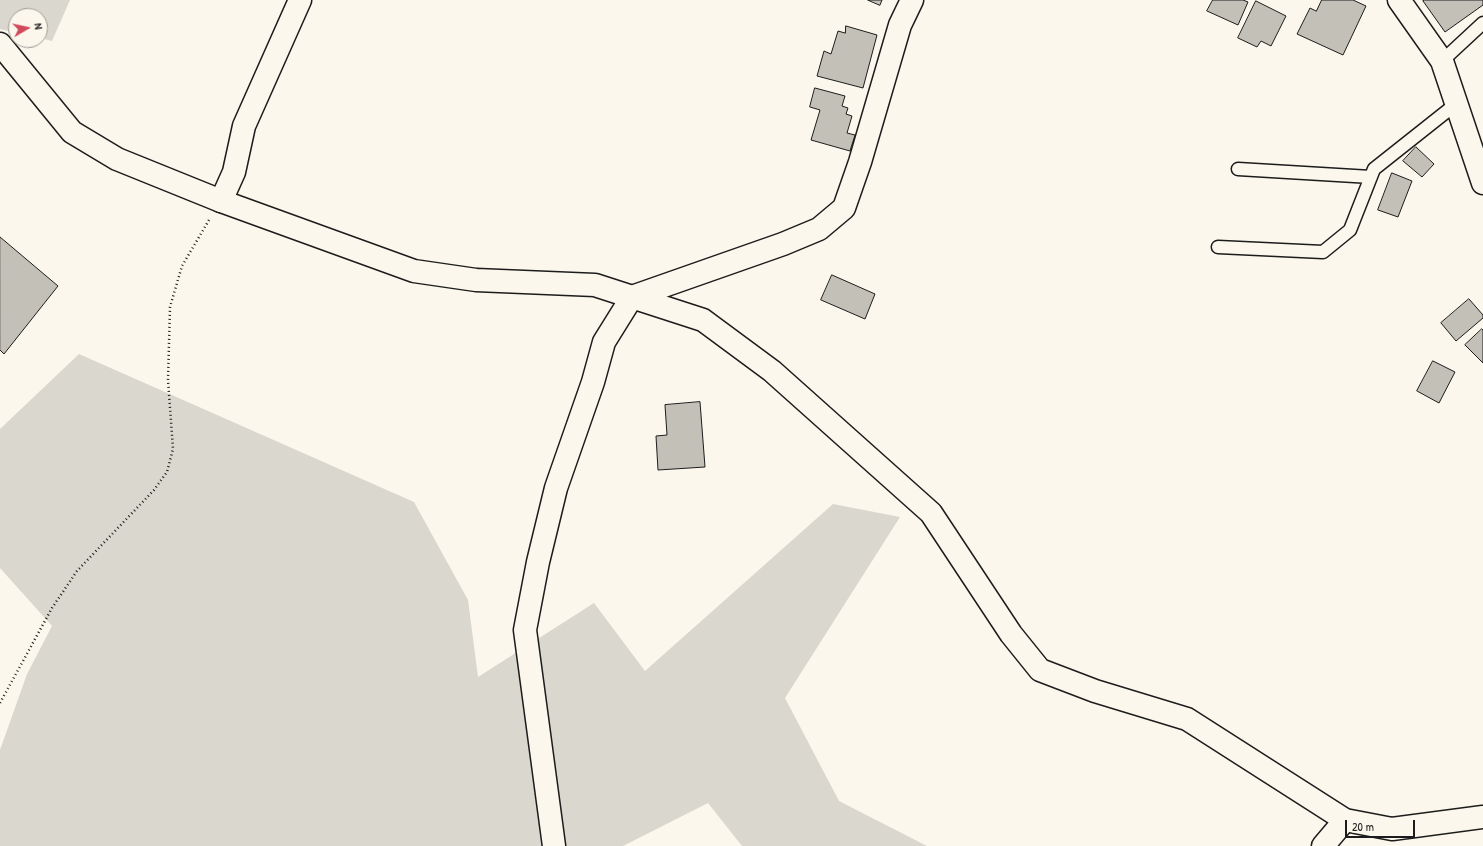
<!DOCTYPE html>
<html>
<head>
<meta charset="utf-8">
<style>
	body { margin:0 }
	#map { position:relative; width:1483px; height:846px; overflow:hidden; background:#fbf7ec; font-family:"Patrick Hand",sans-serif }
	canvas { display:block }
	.north { position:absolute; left:8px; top:8px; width:40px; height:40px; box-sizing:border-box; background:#fbf7ec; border:1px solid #a29f99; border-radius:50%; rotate:81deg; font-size:11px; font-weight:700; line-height:16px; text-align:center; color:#1c1c1c }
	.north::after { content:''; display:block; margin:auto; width:14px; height:18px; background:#d1495b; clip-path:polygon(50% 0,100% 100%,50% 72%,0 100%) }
	.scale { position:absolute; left:1345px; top:820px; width:70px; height:18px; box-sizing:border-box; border:2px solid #1c1c1c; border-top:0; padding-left:5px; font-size:12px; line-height:14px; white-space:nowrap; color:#1c1c1c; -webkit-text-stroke:3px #fbf7ec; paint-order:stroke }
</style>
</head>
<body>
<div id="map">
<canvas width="1483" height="846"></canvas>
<div class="north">N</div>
<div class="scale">20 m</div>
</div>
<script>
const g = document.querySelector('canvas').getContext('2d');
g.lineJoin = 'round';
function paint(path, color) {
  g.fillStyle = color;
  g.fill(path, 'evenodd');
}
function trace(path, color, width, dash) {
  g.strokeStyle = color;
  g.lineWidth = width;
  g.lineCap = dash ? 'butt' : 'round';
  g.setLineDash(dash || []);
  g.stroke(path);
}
const green = new Path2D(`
	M 0,0 L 70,0 L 52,41 L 40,38 L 40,16 L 16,16 L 16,33 L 0,29 Z
	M 79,354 L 414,502 L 468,600 L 478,677 L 594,603 L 645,671 L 833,504 L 900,517 L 785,698 L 839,801 L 927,846 L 742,846 L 708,803 L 623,846 L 0,846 L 0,750 L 27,674 L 52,626 L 0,568 L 0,429 Z`);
const building = new Path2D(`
	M 868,0 L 882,0 L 880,5 Z
	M 1213,0 L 1243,0 L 1248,2 L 1238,25 L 1207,11 Z
	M 1322,0 L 1353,0 L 1366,6 L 1343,55 L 1297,34 L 1310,8 L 1316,11 Z
	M 1425,0 L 1483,0 L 1483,5 L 1445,32 L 1423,1 Z
	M 1256,1 L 1286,16 L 1271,46 L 1261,41 L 1257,47 L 1238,38 Z
	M 846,26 L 877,35 L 863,88 L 817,76 L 824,51 L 831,54 L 838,31 L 845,33 Z
	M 815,88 L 845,96 L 842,106 L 848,108 L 846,114 L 852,116 L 847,133 L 855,135 L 850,151 L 811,140 L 820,110 L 810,107 Z
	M 1416,147 L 1434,164 L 1422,177 L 1403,161 Z
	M 1392,173 L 1412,181 L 1398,217 L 1378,210 Z
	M 0,237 L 58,286 L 4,354 L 0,350 Z
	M 832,275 L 875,294 L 865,319 L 821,300 Z
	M 1469,299 L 1483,315 L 1483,318 L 1456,341 L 1441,323 Z
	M 1482,329 L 1483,330 L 1483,363 L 1465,345 Z
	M 1433,361 L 1455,372 L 1439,403 L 1417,391 Z
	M 700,402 L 705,467 L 658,470 L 656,436 L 667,435 L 665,405 Z`);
const path = new Path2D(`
	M 0,703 L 52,608 L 77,571 L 154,490 L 167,472 L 173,449 L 168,380 L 170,307 L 182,266 L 209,220`);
const service = new Path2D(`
	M 1442,61 L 1483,23
	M 1238,169 L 1371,177
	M 1218,247 L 1323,252 L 1350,230 L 1374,169 L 1456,104`);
const minor = new Path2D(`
	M 1399,0 L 1442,61 L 1483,183
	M 221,201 L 234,172 L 244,126 L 300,0
	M 1323,846 L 1345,820`);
const tertiary = new Path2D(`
	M 0,44 L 72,132 L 117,159 L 221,201 L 414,271 L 476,280 L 595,285 L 703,320 L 772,371 L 931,513 L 1011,634 L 1040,670 L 1095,691 L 1187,719 L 1345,820 L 1392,829 L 1483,817
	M 554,846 L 525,630 L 538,562 L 556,488 L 593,382 L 604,342 L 632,297 L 783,244 L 819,229 L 844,208 L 860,162 L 900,25 L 912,0`);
paint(green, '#dad7ce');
paint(building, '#c3c0b8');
trace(building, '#1c1c1c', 1);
trace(service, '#1c1c1c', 15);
trace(minor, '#1c1c1c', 25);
trace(tertiary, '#1c1c1c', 25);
trace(path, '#1c1c1c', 2.5, [1, 3]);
trace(service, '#fbf7ec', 12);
trace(minor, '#fbf7ec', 22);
trace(tertiary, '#fbf7ec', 22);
</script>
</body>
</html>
